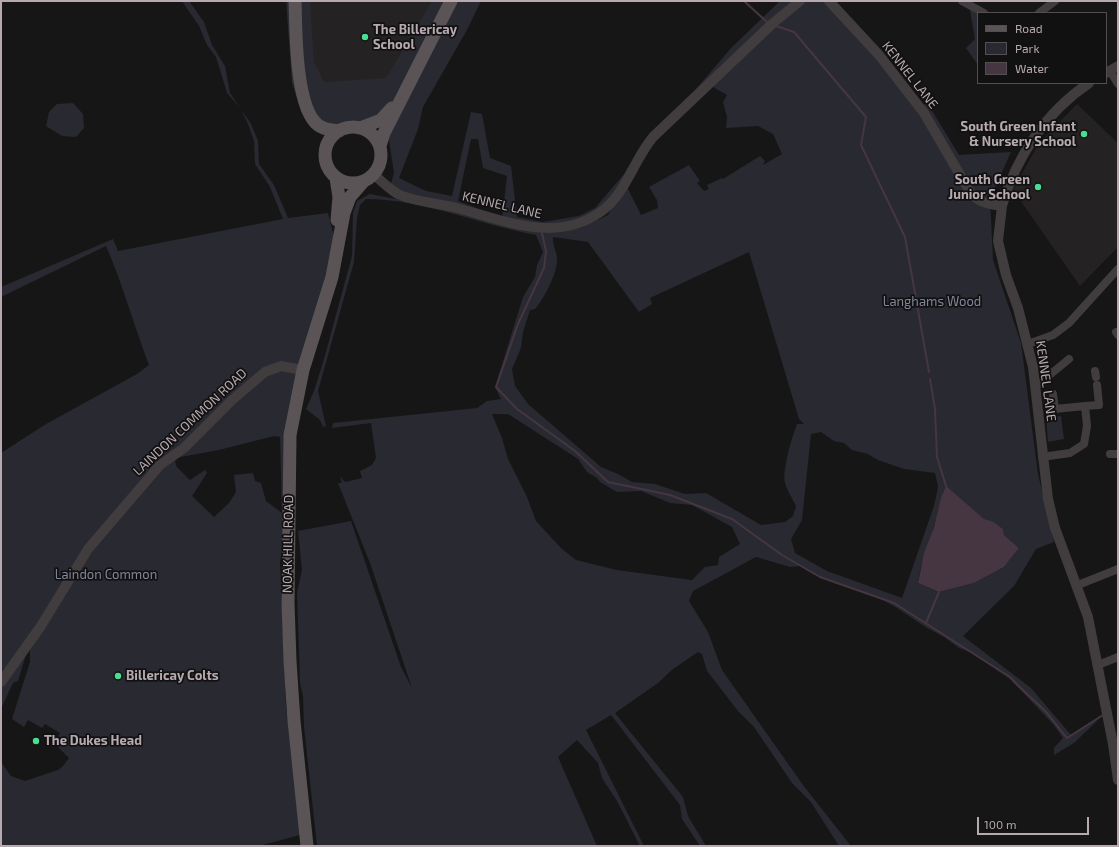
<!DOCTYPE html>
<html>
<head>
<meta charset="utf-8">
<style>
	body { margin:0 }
	#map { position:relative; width:1119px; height:847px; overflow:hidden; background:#171616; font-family:"Exo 2",sans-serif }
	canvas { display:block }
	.frame { position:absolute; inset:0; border:2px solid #b6a9af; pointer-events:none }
	.legend { position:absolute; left:977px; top:12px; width:130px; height:72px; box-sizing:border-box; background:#121111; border:1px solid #544e50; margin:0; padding:5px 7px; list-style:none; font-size:12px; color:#b6a9af }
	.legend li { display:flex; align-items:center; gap:8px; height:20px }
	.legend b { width:20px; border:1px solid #544e50 }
	.scale { position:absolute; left:977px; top:817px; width:112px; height:18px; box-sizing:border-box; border:2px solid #b6a9af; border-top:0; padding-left:5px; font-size:12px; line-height:14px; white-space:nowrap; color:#b6a9af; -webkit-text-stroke:3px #121111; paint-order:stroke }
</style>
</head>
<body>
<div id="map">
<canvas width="1119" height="847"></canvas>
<div class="frame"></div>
<ul class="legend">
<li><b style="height:5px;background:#5a5456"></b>Road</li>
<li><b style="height:11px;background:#282931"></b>Park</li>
<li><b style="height:11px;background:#463641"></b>Water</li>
</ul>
<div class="scale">100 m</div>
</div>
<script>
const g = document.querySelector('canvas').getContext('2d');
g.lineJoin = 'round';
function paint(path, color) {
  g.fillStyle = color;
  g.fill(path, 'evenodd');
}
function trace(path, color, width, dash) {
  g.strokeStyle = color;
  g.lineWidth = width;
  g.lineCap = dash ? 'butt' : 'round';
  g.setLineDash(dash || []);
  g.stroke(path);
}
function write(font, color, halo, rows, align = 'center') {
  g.font = font + ' "Exo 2",sans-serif';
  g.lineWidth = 3.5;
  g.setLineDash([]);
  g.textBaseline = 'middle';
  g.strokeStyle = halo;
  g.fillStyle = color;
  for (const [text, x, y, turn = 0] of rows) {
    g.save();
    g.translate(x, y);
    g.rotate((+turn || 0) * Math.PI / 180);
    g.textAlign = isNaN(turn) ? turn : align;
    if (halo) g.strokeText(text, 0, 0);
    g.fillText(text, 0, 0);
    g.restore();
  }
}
const built = new Path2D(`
	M 303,1 L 444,1 L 396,92 L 316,95 Z
	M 1077,104 L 1118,143 L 1118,247 L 1080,286 L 1013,190 L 1039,143 Z`);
const green = new Path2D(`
	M 182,1 L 189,1 L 204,22 L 212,45 L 225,66 L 230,93 L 251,124 L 258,141 L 259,164 L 274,185 L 288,218 L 328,213 L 337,248 L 303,370 L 284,541 L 280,562 L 286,706 L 300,835 L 259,846 L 1,846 L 1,762 L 11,776 L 25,781 L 58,770 L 63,766 L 69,758 L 54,743 L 60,733 L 45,724 L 42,728 L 28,720 L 24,727 L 12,719 L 30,662 L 30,644 L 23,653 L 25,658 L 18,681 L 13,683 L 1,709 L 1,453 L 46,424 L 137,374 L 149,365 C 134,326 123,285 106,246 L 1,297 L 1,287 L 113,239 L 118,251 L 283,219 L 270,187 L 255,164 L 254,141 L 248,124 L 241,109 L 227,93 L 216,57 L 207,45 L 199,26 ZM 274,436 L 280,437 L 282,513 L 266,501 L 261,483 L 255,481 L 253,473 L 234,475 L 236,492 L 229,503 L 214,517 L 192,496 L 207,473 L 205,470 L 190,480 L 176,466 L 175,458 L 219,450 Z
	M 286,1 L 295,1 L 299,71 L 307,106 L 311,102 L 301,74 L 300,1 L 310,1 L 314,62 L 324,82 L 386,78 L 432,1 L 445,1 L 418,57 L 395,97 L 401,98 L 451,1 L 481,1 L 468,28 L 423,107 L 418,129 L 399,178 L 426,191 L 452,196 L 471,112 L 482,114 L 490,158 L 511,166 L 517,217 L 543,222 L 579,216 L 595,208 L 624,174 L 641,145 L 696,89 L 731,48 L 780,1 L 829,1 L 833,4 L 879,55 L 918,105 L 928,104 L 959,155 L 1011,152 L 990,199 L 993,260 L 1021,343 L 1038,474 L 1054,542 L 1036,549 L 1014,586 L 963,636 L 1031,688 L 1071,735 L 1096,719 L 1097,721 L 1074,743 L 1054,755 L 1054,748 L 1063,738 L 1053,724 L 1010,679 L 970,652 L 959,648 L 944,637 L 927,628 L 897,608 L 878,597 L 820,577 L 801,566 L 790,567 L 756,557 L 693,591 L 689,601 L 708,632 L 722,670 L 803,785 L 851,846 L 839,846 L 811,802 L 792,783 L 754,727 L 738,711 L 707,671 L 702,654 L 698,652 L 673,669 L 658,683 L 615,713 L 683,797 L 688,816 L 706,846 L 700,846 L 682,819 L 680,805 L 611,715 L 586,730 L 644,846 L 640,846 L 617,801 L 602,778 L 598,763 L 577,740 L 558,757 L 597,846 L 317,846 L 304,727 L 303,696 L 300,683 L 297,592 L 302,570 L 298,531 L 351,521 L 401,667 L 412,688 L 370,563 L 338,483 L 342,483 L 340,476 L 345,482 L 362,478 L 360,471 L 372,465 L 376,458 L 371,423 L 332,428 L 333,423 L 477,408 L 487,401 L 501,399 L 495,387 L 523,297 L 535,277 L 537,265 L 543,252 L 536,235 C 480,225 424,199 366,199 L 360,205 L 357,218 L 354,262 L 318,391 L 326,426 L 323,427 L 320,420 L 306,409 L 314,391 L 324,359 L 352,256 L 353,213 L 357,201 L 370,194 L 448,209 L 524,230 L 539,232 L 553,231 L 581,228 L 608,215 L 625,183 L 641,215 L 658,208 L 657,200 L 649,187 L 689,165 L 700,181 L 697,183 L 704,191 L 709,189 L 707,185 L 722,178 L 723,179 L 760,156 L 765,161 L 763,165 L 782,154 L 773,134 L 758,126 L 726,128 L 727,117 L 723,102 L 727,95 L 713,87 C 697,94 690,103 677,115 C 666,125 654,135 645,147 C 632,164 623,185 610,201 C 582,236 541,230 502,221 L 507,176 L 483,168 L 478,139 L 471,139 L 458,201 L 479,209 L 478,214 L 399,195 L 390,187 L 394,173 L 387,127 L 401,100 L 381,120 L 360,128 L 348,127 L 339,131 L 320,127 L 313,119 L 307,107 L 302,114 L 292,83 ZM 553,237 L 588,242 L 639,312 L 652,304 L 650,298 L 749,252 L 799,419 L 804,424 L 797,424 C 792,437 782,470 785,483 C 787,490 792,498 796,506 L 793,516 L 785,522 L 761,525 L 706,493 L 685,494 L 655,484 L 632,482 L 618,474 L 601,467 L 528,404 L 515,386 L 512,369 L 521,348 L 523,332 L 530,310 L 535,309 C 544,299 556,275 557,262 C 558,253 552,246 553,237 ZM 492,414 L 508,414 L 578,459 L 587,472 L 597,478 L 600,482 L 617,492 L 641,491 L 670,503 L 692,505 L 732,527 L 740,544 L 719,557 L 718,565 L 705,567 L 692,580 L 617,570 L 576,560 L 561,548 L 536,521 L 527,497 L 508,459 L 502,438 ZM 821,432 L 834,441 L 844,443 L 852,450 L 868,454 L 878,460 L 904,469 L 935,473 L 938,487 L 934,506 L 902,598 L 827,571 L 795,553 L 791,539 L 802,520 L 811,434 ZM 946,487 L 984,520 L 994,522 L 1003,529 L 1004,535 L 1019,548 L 1004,567 L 974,583 L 939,592 L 918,583 C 921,560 928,547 934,526 C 938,512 941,499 946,487 Z
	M 969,5 L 978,13 L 978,65 L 966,48 L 975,39 Z
	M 73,103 L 83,114 L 84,128 L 76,137 L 62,136 L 46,126 L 49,112 L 57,104 Z
	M 1061,416 L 1064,439 L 1048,442 L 1046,417 Z`);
const water = new Path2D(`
	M 946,486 L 984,519 L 994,522 L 1003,529 L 1004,535 L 1019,548 L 1004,567 L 974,583 L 939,592 L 918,583 L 924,553 L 934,527 L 941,498 Z`);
const stream = new Path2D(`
	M 744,1 L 768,23
	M 776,26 L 794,32 L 866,117 L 861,145 L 905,237 L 929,372
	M 542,233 L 546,251 L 544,268 L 518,324 L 496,387 L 517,409 L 575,451 L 608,482 L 670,495 L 732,519 L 782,555 L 820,577 L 894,603 L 1010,677 C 1021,690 1034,699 1046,712 C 1053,720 1060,730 1067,738 L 1103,715
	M 930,379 L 935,409 L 937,457 L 946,486
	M 926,623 L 939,592`);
const minor = new Path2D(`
	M 962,1 L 984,13
	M 1039,13 L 1055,1
	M 1110,71 L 1118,84
	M 1116,332 L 1118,335
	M 1028,344 L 1053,335 L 1069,323 L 1118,269
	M 1095,371 L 1096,377
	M 1035,387 L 1069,359
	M 1053,394 L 1055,409 L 1085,406
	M 1110,454 L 1118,454
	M 1042,457 L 1070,453 L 1084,444 L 1087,426 L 1085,406 L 1099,405 L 1097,385
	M 1078,585 L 1118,569
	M 1098,665 L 1118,657`);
const tertiary = new Path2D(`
	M 829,1 L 879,55 L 924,113 L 970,192 C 979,203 989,204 1002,206 L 998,241 L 1006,275 L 1018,308 L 1033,367 L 1048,499 L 1055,528 L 1088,617 L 1113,744 L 1118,780
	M 1106,73 L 1118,66
	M 374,175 C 382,181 391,191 400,195 C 417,202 436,203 453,207 C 501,219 554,244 599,213 C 626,195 633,161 653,137 L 772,24 L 800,1
	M 1002,206 C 1016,157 1046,112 1089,83
	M 1,682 L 41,626 L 88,549 L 160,465 L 184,448 L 232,400 L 265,372 L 281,366 L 303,370`);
const primary = new Path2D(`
	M 295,1 C 296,30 295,107 318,125 C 324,130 332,130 339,131
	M325 155a28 28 0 1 1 56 0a28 28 0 1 1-56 0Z
	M 360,128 L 381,120 L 392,108
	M 380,146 L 384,133 L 451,1
	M 336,178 L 339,197 L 337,220
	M 307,846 L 294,721 L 290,661 L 288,603 L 290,435 L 303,370 L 332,277 L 344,213 L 350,197 L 363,182`);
const markers = [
	[365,37,4,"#49dc93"],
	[1084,134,4,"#49dc93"],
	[1038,187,4,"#49dc93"],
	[118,676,4,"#49dc93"],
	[36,741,4,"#49dc93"]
];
const poiNames = [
	["The Billericay",373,30],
	["School",373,45],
	["South Green Infant",1076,127,"right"],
	["& Nursery School",1076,142,"right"],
	["South Green",1030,180,"right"],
	["Junior School",1030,195,"right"],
	["Billericay Colts",126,676],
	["The Dukes Head",44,741]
];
const streetNames = [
	["KENNEL LANE",910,75,52],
	["KENNEL LANE",502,205,13],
	["KENNEL LANE",1046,381,82],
	["LAINDON COMMON ROAD",190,422,-43],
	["NOAK HILL ROAD",288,544,-89]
];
const parkNames = [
	["Langhams Wood",932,302],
	["Laindon Common",106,575]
];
paint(built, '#242222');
paint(green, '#282931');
paint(water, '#463641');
trace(stream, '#463641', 2);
trace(minor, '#413c3e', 8);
trace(tertiary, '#413c3e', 10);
trace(primary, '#5a5456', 13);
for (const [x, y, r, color] of markers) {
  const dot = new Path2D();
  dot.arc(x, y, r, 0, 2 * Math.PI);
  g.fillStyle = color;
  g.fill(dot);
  trace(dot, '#121111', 1.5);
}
write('bold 13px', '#b6a9af', '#121111', poiNames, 'left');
write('13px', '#b6a9af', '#121111', streetNames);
write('13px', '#82859e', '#121111', parkNames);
</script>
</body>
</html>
